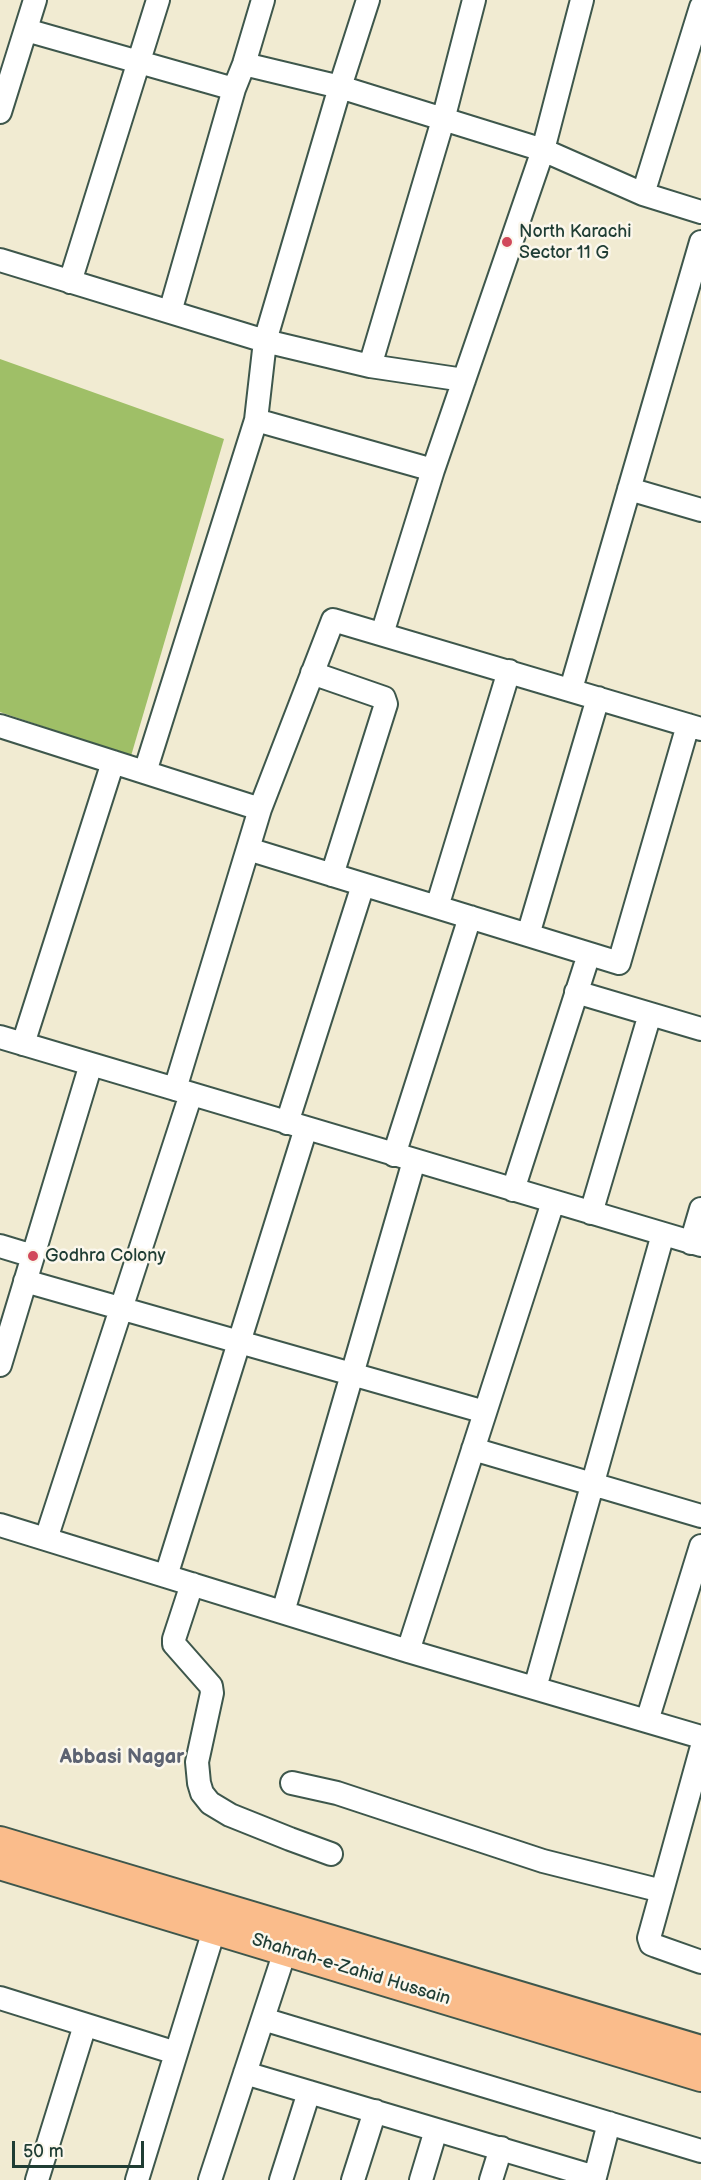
<!DOCTYPE html>
<html>
<head>
<meta charset="utf-8">
<style>
	body { margin:0 }
	#map { position:relative; width:701px; height:2180px; overflow:hidden; background:#f1ebd2; font-family:"Balsamiq Sans",sans-serif }
	canvas { display:block }
	.scale { position:absolute; left:12px; top:2141px; width:132px; height:27px; box-sizing:border-box; border:3px solid #1f3d34; border-top:0; padding-left:8px; font-size:18px; line-height:21px; white-space:nowrap; color:#1f3d34; -webkit-text-stroke:4px #fbf7ec; paint-order:stroke }
</style>
</head>
<body>
<div id="map">
<canvas width="701" height="2180"></canvas>
<div class="scale">50 m</div>
</div>
<script>
const g = document.querySelector('canvas').getContext('2d');
g.lineJoin = 'round';
function paint(path, color) {
  g.fillStyle = color;
  g.fill(path, 'evenodd');
}
function trace(path, color, width, dash) {
  g.strokeStyle = color;
  g.lineWidth = width;
  g.lineCap = dash ? 'butt' : 'round';
  g.setLineDash(dash || []);
  g.stroke(path);
}
function write(font, color, halo, rows, align = 'center') {
  g.font = font + ' "Balsamiq Sans",sans-serif';
  g.lineWidth = 5;
  g.setLineDash([]);
  g.textBaseline = 'middle';
  g.strokeStyle = halo;
  g.fillStyle = color;
  for (const [text, x, y, turn = 0] of rows) {
    g.save();
    g.translate(x, y);
    g.rotate((+turn || 0) * Math.PI / 180);
    g.textAlign = isNaN(turn) ? turn : align;
    if (halo) g.strokeText(text, 0, 0);
    g.fillText(text, 0, 0);
    g.restore();
  }
}
const green = new Path2D(`
	M 0,359 L 224,439 L 131,756 L 0,712 Z`);
const minor = new Path2D(`
	M 26,30 L 234,89
	M 244,64 L 340,87 L 543,150 L 643,194 L 701,212
	M 0,112 L 35,0
	M 643,194 L 701,7
	M 0,260 L 265,341 L 370,366 L 464,380
	M 70,282 L 158,0
	M 170,312 L 234,89 L 244,64 L 263,0
	M 370,366 L 443,120 L 474,0
	M 256,420 L 433,470
	M 629,489 L 701,510
	M 382,634 L 433,470 L 543,150 L 582,0
	M 312,673 L 384,698 L 386,704 L 332,875
	M 571,689 L 701,242
	M 0,726 L 260,809
	M 145,772 L 256,420 L 265,341 L 340,87 L 368,0
	M 248,849 L 619,963 L 688,725
	M 437,907 L 509,671
	M 528,935 L 598,698
	M 576,992 L 701,1029
	M 0,1037 L 701,1245
	M 23,1044 L 113,762
	M 175,1089 L 260,809 L 333,620 L 701,729
	M 287,1123 L 363,885
	M 394,1155 L 470,917
	M 513,1190 L 589,954
	M 591,1213 L 650,1014
	M 691,1243 L 701,1209
	M 0,1246 L 33,1256
	M 25,1281 L 485,1412
	M 0,1365 L 91,1064
	M 473,1449 L 701,1516
	M 0,1525 L 408,1651 L 701,1737
	M 46,1539 L 191,1094
	M 166,1576 L 306,1128
	M 192,1584 L 174,1639 L 174,1644 L 211,1686 L 212,1693 L 197,1762 L 199,1783 L 202,1793 L 210,1803 L 230,1815 L 290,1839 L 331,1854
	M 283,1612 L 414,1161
	M 408,1651 L 553,1202
	M 535,1688 L 663,1234
	M 647,1721 L 701,1546
	M 701,1750 L 649,1938 L 651,1944 L 656,1946 L 701,1962
	M 292,1783 L 337,1793 L 543,1861 L 662,1891
	M 0,1998 L 176,2053
	M 263,2019 L 701,2151
	M 245,2073 L 595,2177 L 609,2123
	M 37,2180 L 85,2025
	M 137,2180 L 219,1914
	M 210,2180 L 290,1936
	M 281,2180 L 309,2092
	M 353,2180 L 375,2111
	M 421,2180 L 436,2130
	M 491,2180 L 501,2148`);
const major = new Path2D(`
	M 0,1841 L 701,2050
	M 0,1865 L 701,2077`);
const markers = [
	[507,242,6,"#d1495b"],
	[33,1256,6,"#d1495b"]
];
const poiNames = [
	["North Karachi",519,232],
	["Sector 11 G",519,253],
	["Godhra Colony",45,1256]
];
const streetNames = [
	["Shahrah-e-Zahid Hussain",351,1970,17]
];
const neighbourhoodNames = [
	["Abbasi Nagar",122,1758]
];
paint(green, '#9fbf67');
trace(minor, '#3e574c', 26);
trace(major, '#3e574c', 32);
trace(minor, '#fff', 22);
trace(major, '#fabc8b', 28);
for (const [x, y, r, color] of markers) {
  const dot = new Path2D();
  dot.arc(x, y, r, 0, 2 * Math.PI);
  g.fillStyle = color;
  g.fill(dot);
  trace(dot, '#fbf7ec', 2);
}
write('18px', '#1f3d34', '#fbf7ec', poiNames, 'left');
write('18px', '#1f3d34', '#fbf7ec', streetNames);
write('bold 20px', '#5d6372', '#fbf7ec', neighbourhoodNames);
</script>
</body>
</html>
